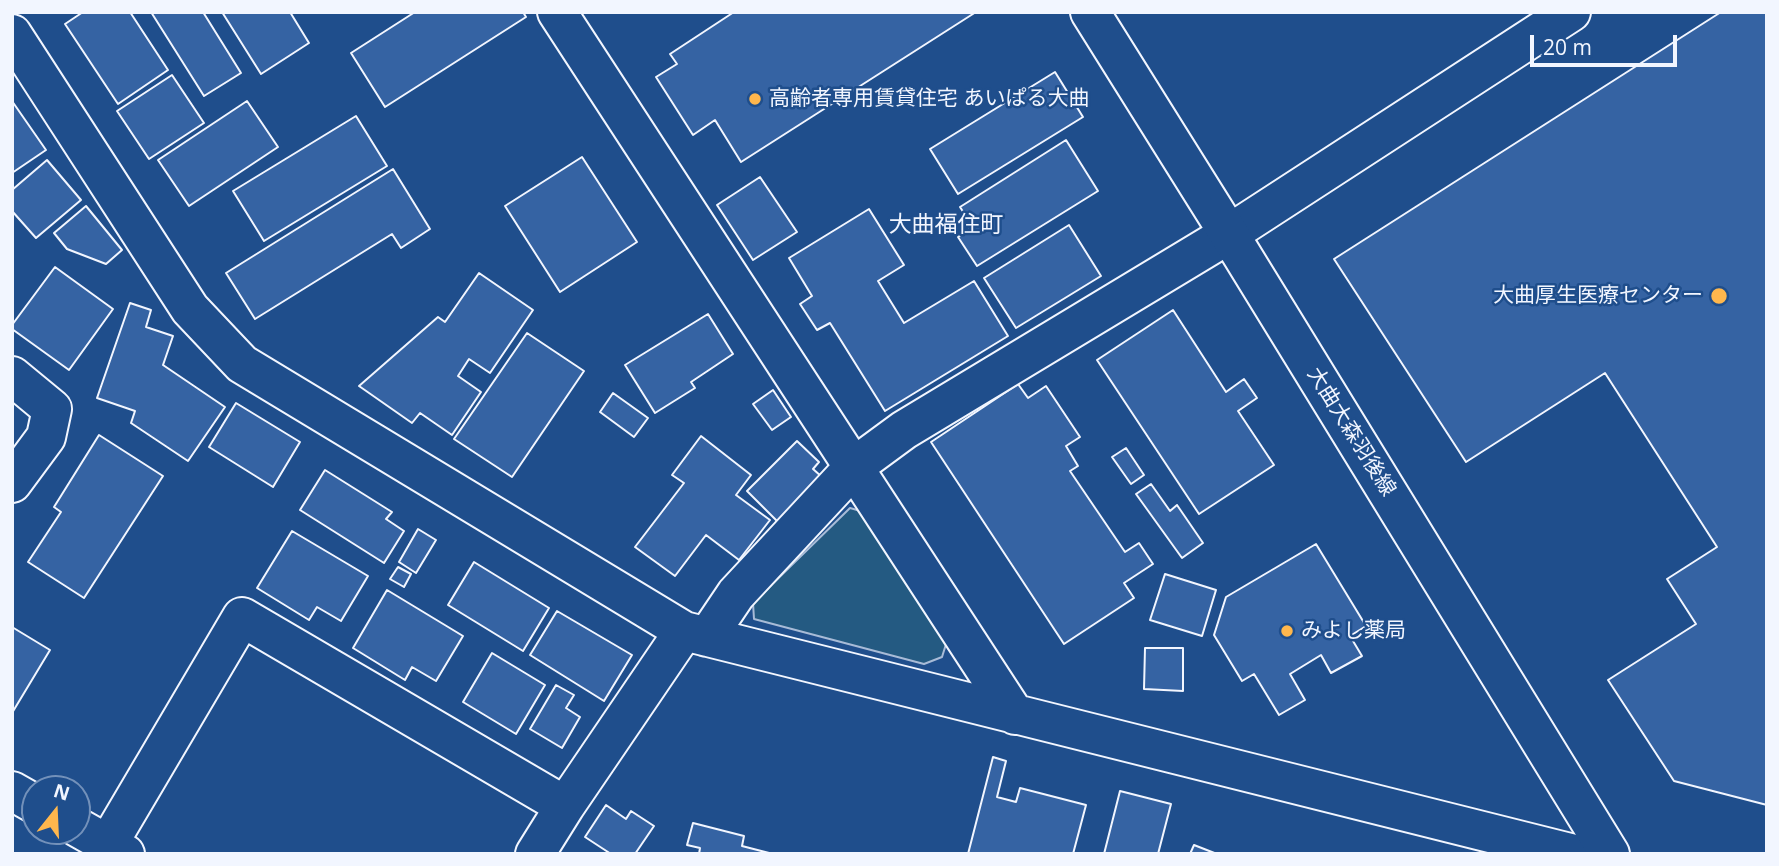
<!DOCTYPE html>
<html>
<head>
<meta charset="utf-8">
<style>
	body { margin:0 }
	#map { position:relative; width:1779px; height:866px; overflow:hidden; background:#1f4e8c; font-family:"Open Sans",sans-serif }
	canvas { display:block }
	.frame { position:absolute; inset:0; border:14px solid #f2f6ff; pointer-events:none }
	.north { position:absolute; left:21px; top:775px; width:70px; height:70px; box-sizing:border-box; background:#1f4e8c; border:2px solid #7391ba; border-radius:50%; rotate:18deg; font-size:19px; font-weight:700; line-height:28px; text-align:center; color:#f2f6ff }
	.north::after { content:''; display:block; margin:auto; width:24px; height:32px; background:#ffb74d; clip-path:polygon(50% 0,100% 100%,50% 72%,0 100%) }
	.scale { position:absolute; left:1530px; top:35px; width:147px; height:32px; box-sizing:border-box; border:4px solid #f2f6ff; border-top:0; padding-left:9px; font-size:21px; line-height:24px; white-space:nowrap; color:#f2f6ff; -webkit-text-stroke:5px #1f4e8c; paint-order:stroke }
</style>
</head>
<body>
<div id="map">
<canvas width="1779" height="866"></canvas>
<div class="frame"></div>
<div class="north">N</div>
<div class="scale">20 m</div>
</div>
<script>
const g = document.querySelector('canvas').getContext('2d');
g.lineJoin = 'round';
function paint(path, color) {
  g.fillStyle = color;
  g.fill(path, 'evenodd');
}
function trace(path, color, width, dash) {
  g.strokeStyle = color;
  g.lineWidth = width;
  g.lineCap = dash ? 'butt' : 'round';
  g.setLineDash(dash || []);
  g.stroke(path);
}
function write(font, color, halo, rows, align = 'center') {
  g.font = font + ' "Open Sans","Noto Sans JP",sans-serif';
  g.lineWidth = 5;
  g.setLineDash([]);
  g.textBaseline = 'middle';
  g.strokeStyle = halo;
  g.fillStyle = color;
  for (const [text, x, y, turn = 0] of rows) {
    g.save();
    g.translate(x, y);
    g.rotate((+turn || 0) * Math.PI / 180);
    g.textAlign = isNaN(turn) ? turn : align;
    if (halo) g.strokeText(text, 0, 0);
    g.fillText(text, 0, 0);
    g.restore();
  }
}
const green = new Path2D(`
	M 850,508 L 864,512 L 947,641 L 942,657 L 924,664 L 754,619 L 753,603 Z`);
const building = new Path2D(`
	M 83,12 L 130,12 L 168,70 L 118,104 L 65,24 Z
	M 151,12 L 203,12 L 241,73 L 204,96 Z
	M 222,12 L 290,12 L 309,43 L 261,74 Z
	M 415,12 L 523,12 L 526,17 L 385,107 L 351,53 Z
	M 734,12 L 976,12 L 741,162 L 715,120 L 693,135 L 656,77 L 677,64 L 670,54 Z
	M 1721,12 L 1767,12 L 1767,805 L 1674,781 L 1608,680 L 1696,624 L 1667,579 L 1717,547 L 1605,373 L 1466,462 L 1334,259 Z
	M 1055,72 L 1083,117 L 958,194 L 930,149 Z
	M 172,75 L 204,123 L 149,159 L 117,111 Z
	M 12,101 L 46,150 L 12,173 Z
	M 247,101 L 278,147 L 189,206 L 158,160 Z
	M 356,116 L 387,166 L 264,241 L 233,191 Z
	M 1066,140 L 1098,191 L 977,266 L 958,237 L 973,227 L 960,207 Z
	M 582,157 L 637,242 L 560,292 L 505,206 Z
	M 47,160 L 81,200 L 36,238 L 12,211 L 12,190 Z
	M 393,169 L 430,229 L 401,248 L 392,234 L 255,319 L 226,273 Z
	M 760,177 L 797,232 L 753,260 L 717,205 Z
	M 86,206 L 122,250 L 106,264 L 67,249 L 54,233 Z
	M 869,209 L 904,265 L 878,281 L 904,323 L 974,281 L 1008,336 L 885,411 L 830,323 L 817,330 L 800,304 L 812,296 L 789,258 Z
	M 1069,225 L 1101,276 L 1016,328 L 984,278 Z
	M 55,267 L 113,309 L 69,370 L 12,329 L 12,325 Z
	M 479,273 L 533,310 L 490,373 L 469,359 L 458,376 L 481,392 L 452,435 L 420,413 L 412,423 L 359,386 L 438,317 L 445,322 Z
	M 130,303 L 151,310 L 146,327 L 173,336 L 163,365 L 225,407 L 188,461 L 131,423 L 135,411 L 97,398 Z
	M 1173,310 L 1226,392 L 1244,379 L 1257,398 L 1238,411 L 1274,465 L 1199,514 L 1097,360 Z
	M 708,314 L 733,354 L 691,382 L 695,388 L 655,413 L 625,365 Z
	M 527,333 L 584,371 L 512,477 L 454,439 Z
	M 1018,384 L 1028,398 L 1046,386 L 1080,437 L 1066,446 L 1078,466 L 1070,471 L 1125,552 L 1139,543 L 1153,564 L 1124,583 L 1134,598 L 1064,644 L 931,442 Z
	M 773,390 L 791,417 L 772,430 L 753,404 Z
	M 613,393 L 648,418 L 634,437 L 600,412 Z
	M 236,403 L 300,442 L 273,487 L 209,447 Z
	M 99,435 L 163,476 L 84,598 L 28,562 L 61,512 L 54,507 Z
	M 701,436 L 751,475 L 736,495 L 770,520 L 739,560 L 706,535 L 675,576 L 635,547 L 684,483 L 672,475 Z
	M 797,441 L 819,462 L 813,469 L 822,477 L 778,522 L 747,491 Z
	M 1126,448 L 1144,475 L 1131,484 L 1112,457 Z
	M 325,470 L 392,512 L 386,519 L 404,531 L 384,563 L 300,510 Z
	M 1151,484 L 1170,511 L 1177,505 L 1203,543 L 1182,558 L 1136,494 Z
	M 418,529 L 436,540 L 416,573 L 399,562 Z
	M 292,531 L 368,576 L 341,621 L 317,607 L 309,620 L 257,588 Z
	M 1316,544 L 1366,626 L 1350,636 L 1362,656 L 1331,673 L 1321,655 L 1290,674 L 1305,700 L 1279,715 L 1254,674 L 1242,681 L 1214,635 L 1226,597 Z
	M 474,562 L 549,608 L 523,651 L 448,605 Z
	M 398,567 L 411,574 L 404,587 L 390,579 Z
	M 1165,574 L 1216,590 L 1202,636 L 1150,620 Z
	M 387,590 L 463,636 L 436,681 L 412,667 L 405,680 L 353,648 Z
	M 557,611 L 632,655 L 604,701 L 530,655 Z
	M 12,627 L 50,650 L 12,713 Z
	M 1145,648 L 1183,648 L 1183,691 L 1144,689 Z
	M 492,653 L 545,685 L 516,734 L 463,702 Z
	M 556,685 L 574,695 L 566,708 L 580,717 L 562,748 L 530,729 Z
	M 993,757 L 1006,761 L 997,797 L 1016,802 L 1020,788 L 1086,805 L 1073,854 L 968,854 Z
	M 1120,791 L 1171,804 L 1158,854 L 1104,854 Z
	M 606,805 L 626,819 L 631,811 L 654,826 L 635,854 L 611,854 L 585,837 Z
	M 693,823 L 744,836 L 742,846 L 773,854 L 699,854 L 700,848 L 687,845 Z
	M 1194,845 L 1217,854 L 1190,854 Z`);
const minor = new Path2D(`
	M 557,12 L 1015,715
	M 12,34 L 190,309 L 242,364 L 684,631 L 1574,854
	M 12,376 L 52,409 L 46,437 L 12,483
	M 707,637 L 736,594 L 855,466 L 904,430 L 1229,234 L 1571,12
	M 12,791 L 35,804
	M 77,827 L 125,854
	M 108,844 L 242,617 L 565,806
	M 535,854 L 565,806 L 684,631`);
const primary = new Path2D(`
	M 1090,12 L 1229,234 L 1610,854`);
const markers = [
	[755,99,7,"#ffb74d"],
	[1719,296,9,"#ffb74d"],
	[1287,631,7,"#ffb74d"]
];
const poiNames = [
	["高齢者専用賃貸住宅 あいぱる大曲",769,99],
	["大曲厚生医療センター",1703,296,"right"],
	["みよし薬局",1301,631]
];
const streetNames = [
	["大曲大森羽後線",1351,432,58]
];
const neighbourhoodNames = [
	["大曲福住町",946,225]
];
paint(green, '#245a82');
trace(green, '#a8bbd7', 2);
paint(building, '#3563a3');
trace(building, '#f2f6ff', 2);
trace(minor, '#f2f6ff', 42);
trace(primary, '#f2f6ff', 42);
trace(minor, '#1f4e8c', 38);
trace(primary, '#1f4e8c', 38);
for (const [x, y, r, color] of markers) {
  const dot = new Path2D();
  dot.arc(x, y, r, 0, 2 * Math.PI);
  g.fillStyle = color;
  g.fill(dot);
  trace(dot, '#1f4e8c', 2.5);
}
write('21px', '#f2f6ff', '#1f4e8c', poiNames, 'left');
write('21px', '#f2f6ff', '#1f4e8c', streetNames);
write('23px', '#f2f6ff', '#1f4e8c', neighbourhoodNames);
</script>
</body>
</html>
